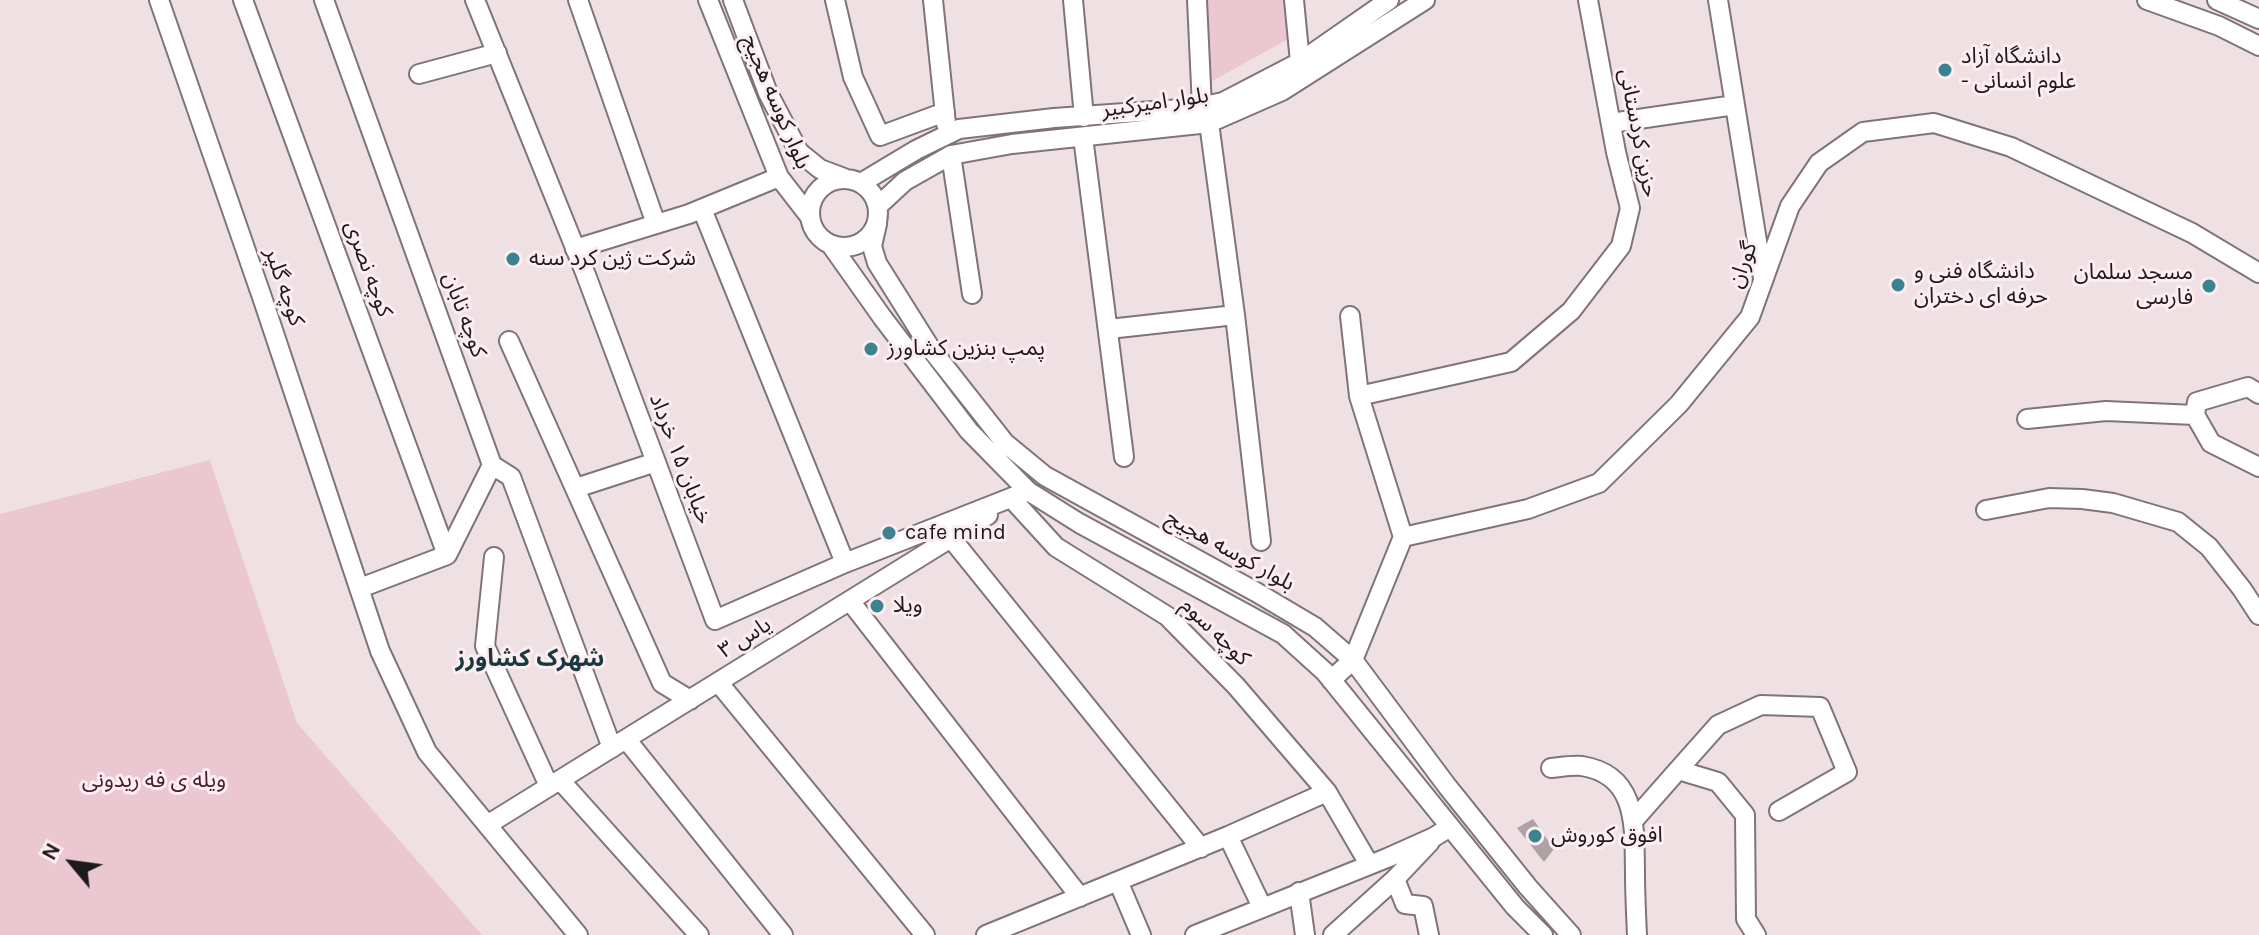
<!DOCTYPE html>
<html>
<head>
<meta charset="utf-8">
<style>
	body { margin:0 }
	#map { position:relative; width:2259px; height:935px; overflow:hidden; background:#efe0e4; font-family:Karla,sans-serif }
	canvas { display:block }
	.north { position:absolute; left:32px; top:823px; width:80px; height:80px; -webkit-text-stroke:6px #fcedf1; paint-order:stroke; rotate:299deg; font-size:22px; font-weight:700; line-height:32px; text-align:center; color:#1e191a }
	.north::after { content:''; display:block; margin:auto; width:28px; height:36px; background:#1e191a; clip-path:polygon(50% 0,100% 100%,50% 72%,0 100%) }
</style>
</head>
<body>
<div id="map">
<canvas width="2259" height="935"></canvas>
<div class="north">N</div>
</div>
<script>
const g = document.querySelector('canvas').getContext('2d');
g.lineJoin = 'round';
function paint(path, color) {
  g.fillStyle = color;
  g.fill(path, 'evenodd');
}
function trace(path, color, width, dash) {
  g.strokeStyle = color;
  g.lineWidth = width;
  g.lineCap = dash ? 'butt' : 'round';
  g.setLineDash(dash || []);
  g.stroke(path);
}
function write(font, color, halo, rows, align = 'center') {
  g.font = font + ' Karla,"Noto Sans Arabic",sans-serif';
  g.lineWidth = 6;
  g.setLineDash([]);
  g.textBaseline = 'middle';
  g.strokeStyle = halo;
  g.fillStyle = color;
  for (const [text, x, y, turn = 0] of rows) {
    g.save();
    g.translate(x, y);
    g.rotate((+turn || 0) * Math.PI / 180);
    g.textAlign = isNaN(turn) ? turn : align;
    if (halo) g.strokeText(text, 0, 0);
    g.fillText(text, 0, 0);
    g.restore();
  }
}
const green = new Path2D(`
	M 1200,0 L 1297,0 L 1299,33 L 1205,85 Z
	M 210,460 L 297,723 L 482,935 L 0,935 L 0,514 Z`);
const building = new Path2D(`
	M 1533,819 L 1554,849 L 1544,862 L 1517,828 Z`);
const minor = new Path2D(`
	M 159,0 L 263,300 L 380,651 L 427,752 L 578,935
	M 243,0 L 447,555
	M 324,0 L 492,465 L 447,555 L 360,588
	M 475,0 L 586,275 L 715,620 L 845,563 L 1028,491
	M 578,0 L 656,224
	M 708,0 L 779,177 L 810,217
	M 733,0 L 768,93 L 799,152 L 820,169 L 844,178
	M 835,0 L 853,77 L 880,136 L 945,112
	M 933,0 L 946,124
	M 1073,0 L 1084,117
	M 1197,0 L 1202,107
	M 1294,0 L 1300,62
	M 1718,0 L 1763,278
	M 2147,0 L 2219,26 L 2259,46
	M 2217,0 L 2259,19
	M 419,74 L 497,53
	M 1209,123 L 1235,315 L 1261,541
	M 1611,123 L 1735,105
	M 1083,137 L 1124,457
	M 951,155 L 972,294
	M810 213a34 34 0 1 1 68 0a34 34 0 1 1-68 0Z
	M 861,183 L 916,150 L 959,129 L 1054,118 L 1195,108 L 1223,102 L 1300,62 L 1389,0
	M 878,206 L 905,181 L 951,155 L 1012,144 L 1209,123 L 1282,91 L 1425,0
	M 702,209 L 845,563
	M 877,224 L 872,246 L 877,263 L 931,349 L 1005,443 L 1045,476 L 1256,592 L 1315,627 L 1353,660 L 1447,786 L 1528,887 L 1571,935
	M 831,245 L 882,317 L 969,431 L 1028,491 L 1079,523 L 1283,634 L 1325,672 L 1515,907 L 1543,935
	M 575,249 L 689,214 L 779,177
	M 1350,316 L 1359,396 L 1403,537
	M 1109,329 L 1235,315
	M 509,341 L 662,683 L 690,700
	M 2259,394 L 2248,387 L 2197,402 L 2195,415 L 2211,443 L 2259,467
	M 1359,396 L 1511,362 L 1571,311 L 1621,246 L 1630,208 L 1616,152 L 1588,0
	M 2027,419 L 2106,411 L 2195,415
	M 492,465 L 511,477 L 612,748
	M 576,488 L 656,462
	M 1013,500 L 1056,547 L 1167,616 L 1236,686 L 1327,792 L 1369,864
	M 1986,510 L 2049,498 L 2082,499 L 2113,503 L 2178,522 L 2209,547 L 2242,589 L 2259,615
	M 951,538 L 1201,848
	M 494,557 L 485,646 L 549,786
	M 850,601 L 1080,897
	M 1331,680 L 1353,660 L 1403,537 L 1528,509 L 1599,483 L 1679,404 L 1750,317 L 1790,206 L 1819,163 L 1863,132 L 1934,123 L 2011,147 L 2192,233 L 2259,273
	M 718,682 L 925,935
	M 626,739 L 783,935
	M 1551,768 C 1561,767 1573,765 1582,766 C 1639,775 1634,829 1635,872 C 1635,893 1636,914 1637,935
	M 1678,770 L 1718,725 L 1761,705 L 1820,707 L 1847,772 L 1779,811
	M 560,780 L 699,935
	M 1634,820 L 1678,770 L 1718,782 L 1745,815 L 1746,919 L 1756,935
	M 487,825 L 988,515
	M 1228,836 L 1262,907
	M 1395,879 L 1405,904 L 1423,906 L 1429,935
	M 1118,881 L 1141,935
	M 1299,892 L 1305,935
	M 986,935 L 1228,836 L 1327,792
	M 1195,935 L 1387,858 L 1434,837 L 1450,827
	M 1333,935 L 1395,879 L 1430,842`);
const markers = [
	[1945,70,8,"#3d838f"],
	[513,259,8,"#3d838f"],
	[1898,285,8,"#3d838f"],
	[2209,286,8,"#3d838f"],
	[871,349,8,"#3d838f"],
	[889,533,8,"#3d838f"],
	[877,606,8,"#3d838f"],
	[1535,836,8,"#3d838f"]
];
const poiNames = [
	["دانشگاه آزاد",1961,57],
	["- علوم انسانی",1961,82],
	["شرکت ژین کرد سنه",529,259],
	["دانشگاه فنی و",1914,272],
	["حرفه ای دختران",1914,297],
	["مسجد سلمان",2193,273,"right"],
	["فارسی",2193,298,"right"],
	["پمپ بنزین کشاورز",887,349],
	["cafe mind",905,533],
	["ویلا",893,606],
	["افوق کوروش",1551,836]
];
const streetNames = [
	["بلوار کوسه هجیج",776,102,67],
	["بلوار امیرکبیر",1155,103,-8],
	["حزین کردستانی",1638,133,79],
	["گوران",1743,265,-70],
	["کوچه نصری",368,269,70],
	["کوچه گلپر",284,287,71],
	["کوچه تابان",464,315,70],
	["خیابان ۱۵ خرداد",680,459,69],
	["بلوار کوسه هجیج",1230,551,29],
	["کوچه سوم",1215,632,44],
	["یاس ۳",745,638,-32]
];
const parkNames = [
	["ویله ی فه ریدونی",154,781]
];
const neighbourhoodNames = [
	["شهرک کشاورز",530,659]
];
paint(green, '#ebc8d1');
paint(building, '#afa2a5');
trace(minor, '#807477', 22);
trace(minor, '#fff', 18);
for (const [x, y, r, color] of markers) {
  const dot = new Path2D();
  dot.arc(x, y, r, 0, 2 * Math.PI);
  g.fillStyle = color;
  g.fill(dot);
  trace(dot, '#fcedf1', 3);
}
write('22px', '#1e191a', '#fcedf1', poiNames, 'left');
write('22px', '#1e191a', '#fcedf1', streetNames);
write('22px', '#491b2b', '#fcedf1', parkNames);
write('bold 24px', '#18393f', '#fcedf1', neighbourhoodNames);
</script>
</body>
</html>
